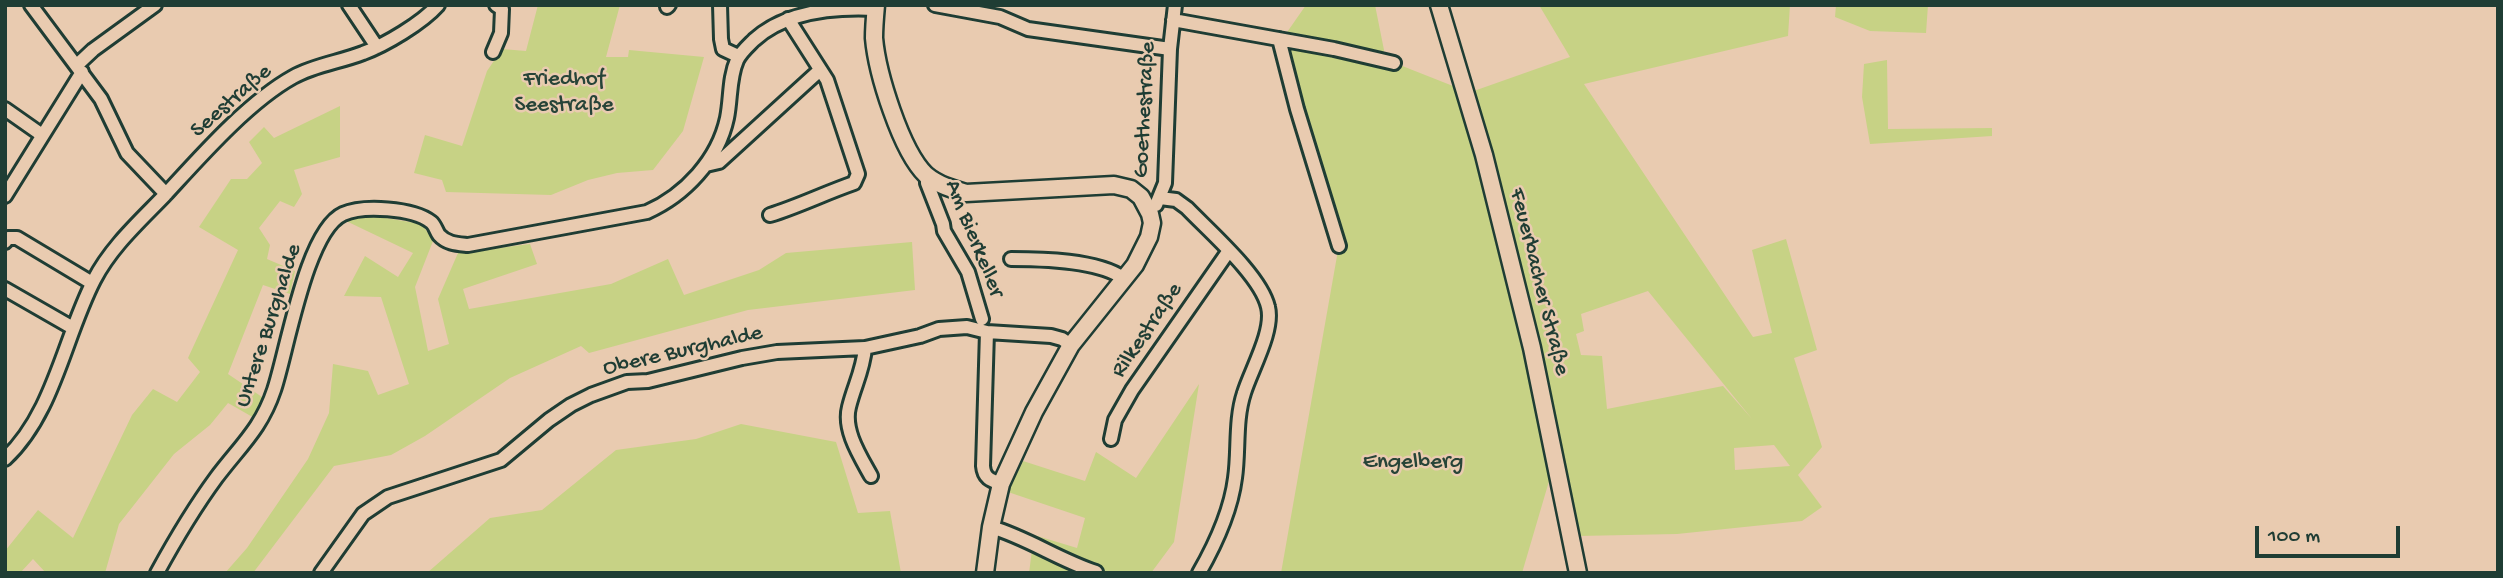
<!DOCTYPE html>
<html>
<head>
<meta charset="utf-8">
<style>
	body { margin:0 }
	#map { position:relative; width:2503px; height:578px; overflow:hidden; background:#e9cbb0; font-family:"Gochi Hand",sans-serif }
	canvas { display:block }
	.frame { position:absolute; inset:0; border:7px solid #1f3d34; pointer-events:none }
	.scale { position:absolute; left:2255px; top:526px; width:145px; height:32px; box-sizing:border-box; border:4px solid #1f3d34; border-top:0; padding-left:9px; font-size:21px; line-height:24px; white-space:nowrap; color:#1f3d34; -webkit-text-stroke:5px #e9cbb0; paint-order:stroke }
</style>
</head>
<body>
<div id="map">
<canvas width="2503" height="578"></canvas>
<div class="frame"></div>
<div class="scale">100 m</div>
</div>
<script>
const g = document.querySelector('canvas').getContext('2d');
g.lineJoin = 'round';
function paint(path, color) {
  g.fillStyle = color;
  g.fill(path, 'evenodd');
}
function trace(path, color, width, dash) {
  g.strokeStyle = color;
  g.lineWidth = width;
  g.lineCap = dash ? 'butt' : 'round';
  g.setLineDash(dash || []);
  g.stroke(path);
}
function write(font, color, halo, rows, align = 'center') {
  g.font = font + ' "Gochi Hand",sans-serif';
  g.lineWidth = 5;
  g.setLineDash([]);
  g.textBaseline = 'middle';
  g.strokeStyle = halo;
  g.fillStyle = color;
  for (const [text, x, y, turn = 0] of rows) {
    g.save();
    g.translate(x, y);
    g.rotate((+turn || 0) * Math.PI / 180);
    g.textAlign = isNaN(turn) ? turn : align;
    if (halo) g.strokeText(text, 0, 0);
    g.fillText(text, 0, 0);
    g.restore();
  }
}
const green = new Path2D(`
	M 538,5 L 620,5 L 606,57 L 628,57 L 629,50 L 704,57 L 683,131 L 653,170 L 617,173 L 588,180 L 551,195 L 446,192 L 442,180 L 414,173 L 425,135 L 462,146 L 487,71 L 502,49 L 526,51 Z
	M 1306,5 L 1375,5 L 1384,50 L 1382,58 L 1453,86 L 1473,152 L 1552,471 L 1522,573 L 1281,573 L 1337,256 L 1337,242 L 1283,38 Z
	M 1539,5 L 1790,5 L 1788,36 L 1584,84 L 1753,337 L 1772,333 L 1752,250 L 1786,239 L 1817,350 L 1794,358 L 1822,447 L 1798,475 L 1822,507 L 1802,521 L 1677,534 L 1578,536 L 1471,92 L 1570,57 ZM 1648,291 L 1752,419 L 1723,386 L 1607,409 L 1602,356 L 1581,355 L 1576,334 L 1584,331 L 1581,314 ZM 1774,445 L 1790,466 L 1735,470 L 1734,448 Z
	M 1836,5 L 1928,5 L 1926,33 L 1870,31 L 1835,17 Z
	M 1887,60 L 1888,129 L 1992,128 L 1992,136 L 1870,144 L 1862,97 L 1864,64 Z
	M 340,106 L 340,157 L 294,170 L 302,194 L 294,207 L 280,201 L 259,228 L 270,245 L 267,259 L 295,271 L 290,294 L 263,285 L 228,374 L 265,399 L 256,419 L 228,403 L 210,425 L 174,454 L 119,524 L 105,573 L 46,573 L 33,559 L 20,573 L 5,573 L 5,551 L 38,510 L 73,538 L 132,415 L 153,389 L 177,402 L 200,372 L 188,358 L 238,250 L 199,227 L 231,179 L 247,179 L 262,163 L 249,142 L 264,127 L 274,138 Z
	M 367,215 L 422,224 L 433,241 L 415,287 L 428,351 L 449,344 L 438,299 L 458,253 L 530,244 L 537,264 L 463,289 L 469,309 L 611,284 L 668,259 L 684,295 L 759,270 L 786,253 L 912,242 L 915,290 L 748,310 L 589,353 L 581,346 L 510,378 L 425,436 L 391,455 L 334,466 L 253,573 L 225,573 L 247,548 L 308,459 L 329,413 L 333,364 L 368,371 L 378,395 L 409,384 L 381,297 L 344,296 L 365,256 L 398,277 L 413,253 L 344,220 Z
	M 1199,384 L 1174,542 L 1151,573 L 1029,573 L 1034,535 L 1077,548 L 1085,518 L 1008,492 L 1023,461 L 1085,481 L 1096,452 L 1136,478 Z
	M 741,424 L 836,442 L 858,513 L 890,511 L 901,573 L 427,573 L 490,518 L 542,510 L 616,450 L 696,439 Z`);
const minor = new Path2D(`
	M 31,5 L 101,99 L 127,153 L 166,194
	M 349,5 L 377,47
	M 720,5 L 721,39 L 723,49 L 738,56
	M 935,5 L 1000,17 L 1028,29 L 1170,49
	M 667,7 L 669,5
	M 1173,20 L 1334,49 L 1394,63
	M 1279,39 L 1297,109 L 1339,246
	M 493,52 L 501,33 L 502,9 L 496,5
	M 77,65 L 93,50 L 155,5
	M 5,109 L 42,135
	M 706,165 L 719,162 L 820,70
	M 927,175 L 927,183 L 943,224 L 944,231 L 968,272 L 982,319
	M 5,196 L 82,72
	M 1160,198 L 1176,200 L 1187,208 C 1210,232 1261,276 1268,307 C 1274,331 1251,370 1244,393 C 1235,420 1239,451 1235,478 C 1231,510 1215,545 1199,573
	M 1156,205 L 1165,183 L 1170,49 L 1175,5
	M 770,215 C 799,206 825,193 854,183 L 858,174 L 827,80 L 788,19
	M 5,242 L 8,238 L 17,238 L 92,283
	M 1011,259 C 1042,259 1097,260 1123,278
	M 5,289 L 73,328
	M 987,332 L 983,466 C 984,478 990,480 1001,484
	M 865,348 C 863,371 854,386 849,407 C 843,430 860,456 871,476
	M 1111,439 L 1115,420 L 1132,390 L 1228,252
	M 5,459 C 54,413 64,338 94,280 C 111,247 139,222 165,195 C 200,157 248,102 293,77 C 314,65 340,62 363,53 C 385,45 422,23 438,5
	M 991,527 C 1028,538 1059,560 1096,572
	M 157,573 C 175,540 194,508 216,478 C 240,446 261,429 274,390 C 287,352 306,231 343,214 C 363,205 413,208 431,222 C 435,225 436,231 439,235 C 447,244 458,244 468,245 L 647,212 C 685,195 718,160 727,118 C 731,98 729,78 737,60 C 741,52 748,46 754,40 C 786,11 834,7 875,9
	M 321,573 L 363,514 L 388,497 L 501,460 L 549,420 L 571,405 L 591,395 L 627,382 L 648,381 L 742,358 L 777,352 L 865,348 L 920,336 L 939,329 L 967,327 L 987,332 L 1051,336 L 1062,339 L 1071,345`);
const major = new Path2D(`
	M 876,5 C 875,16 874,27 874,38 C 877,73 901,151 926,175 C 938,185 952,189 966,193 L 1114,185 L 1131,189 L 1141,197 L 1150,214 L 1152,223 L 1149,237 L 1135,265 L 1071,345 L 1034,412 L 1001,484 L 991,527 L 985,573
	M 1439,5 L 1484,155 L 1532,348 L 1578,573`);
const parkNames = [
	["Friedhof",564,80],
	["Seestraße",564,106],
	["Engelberg",1413,463]
];
const streetNames = [
	["Seestraße",232,102,-41],
	["Goethestraße",1146,110,-87],
	["Am Bierkeller",973,239,68],
	["Feuerbacher Straße",1538,282,76],
	["Untere Burghalde",270,326,-72],
	["Rilkestraße",1148,331,-56],
	["Obere Burghalde",683,352,-13]
];
paint(green, '#c7d285');
trace(minor, '#1f3d34', 18);
trace(major, '#1f3d34', 21);
trace(minor, '#e9cbb0', 12);
trace(major, '#e9cbb0', 16);
write('23px', '#274438', '#e9cbb0', parkNames);
write('23px', '#1f3d34', '#e9cbb0', streetNames);
</script>
</body>
</html>
